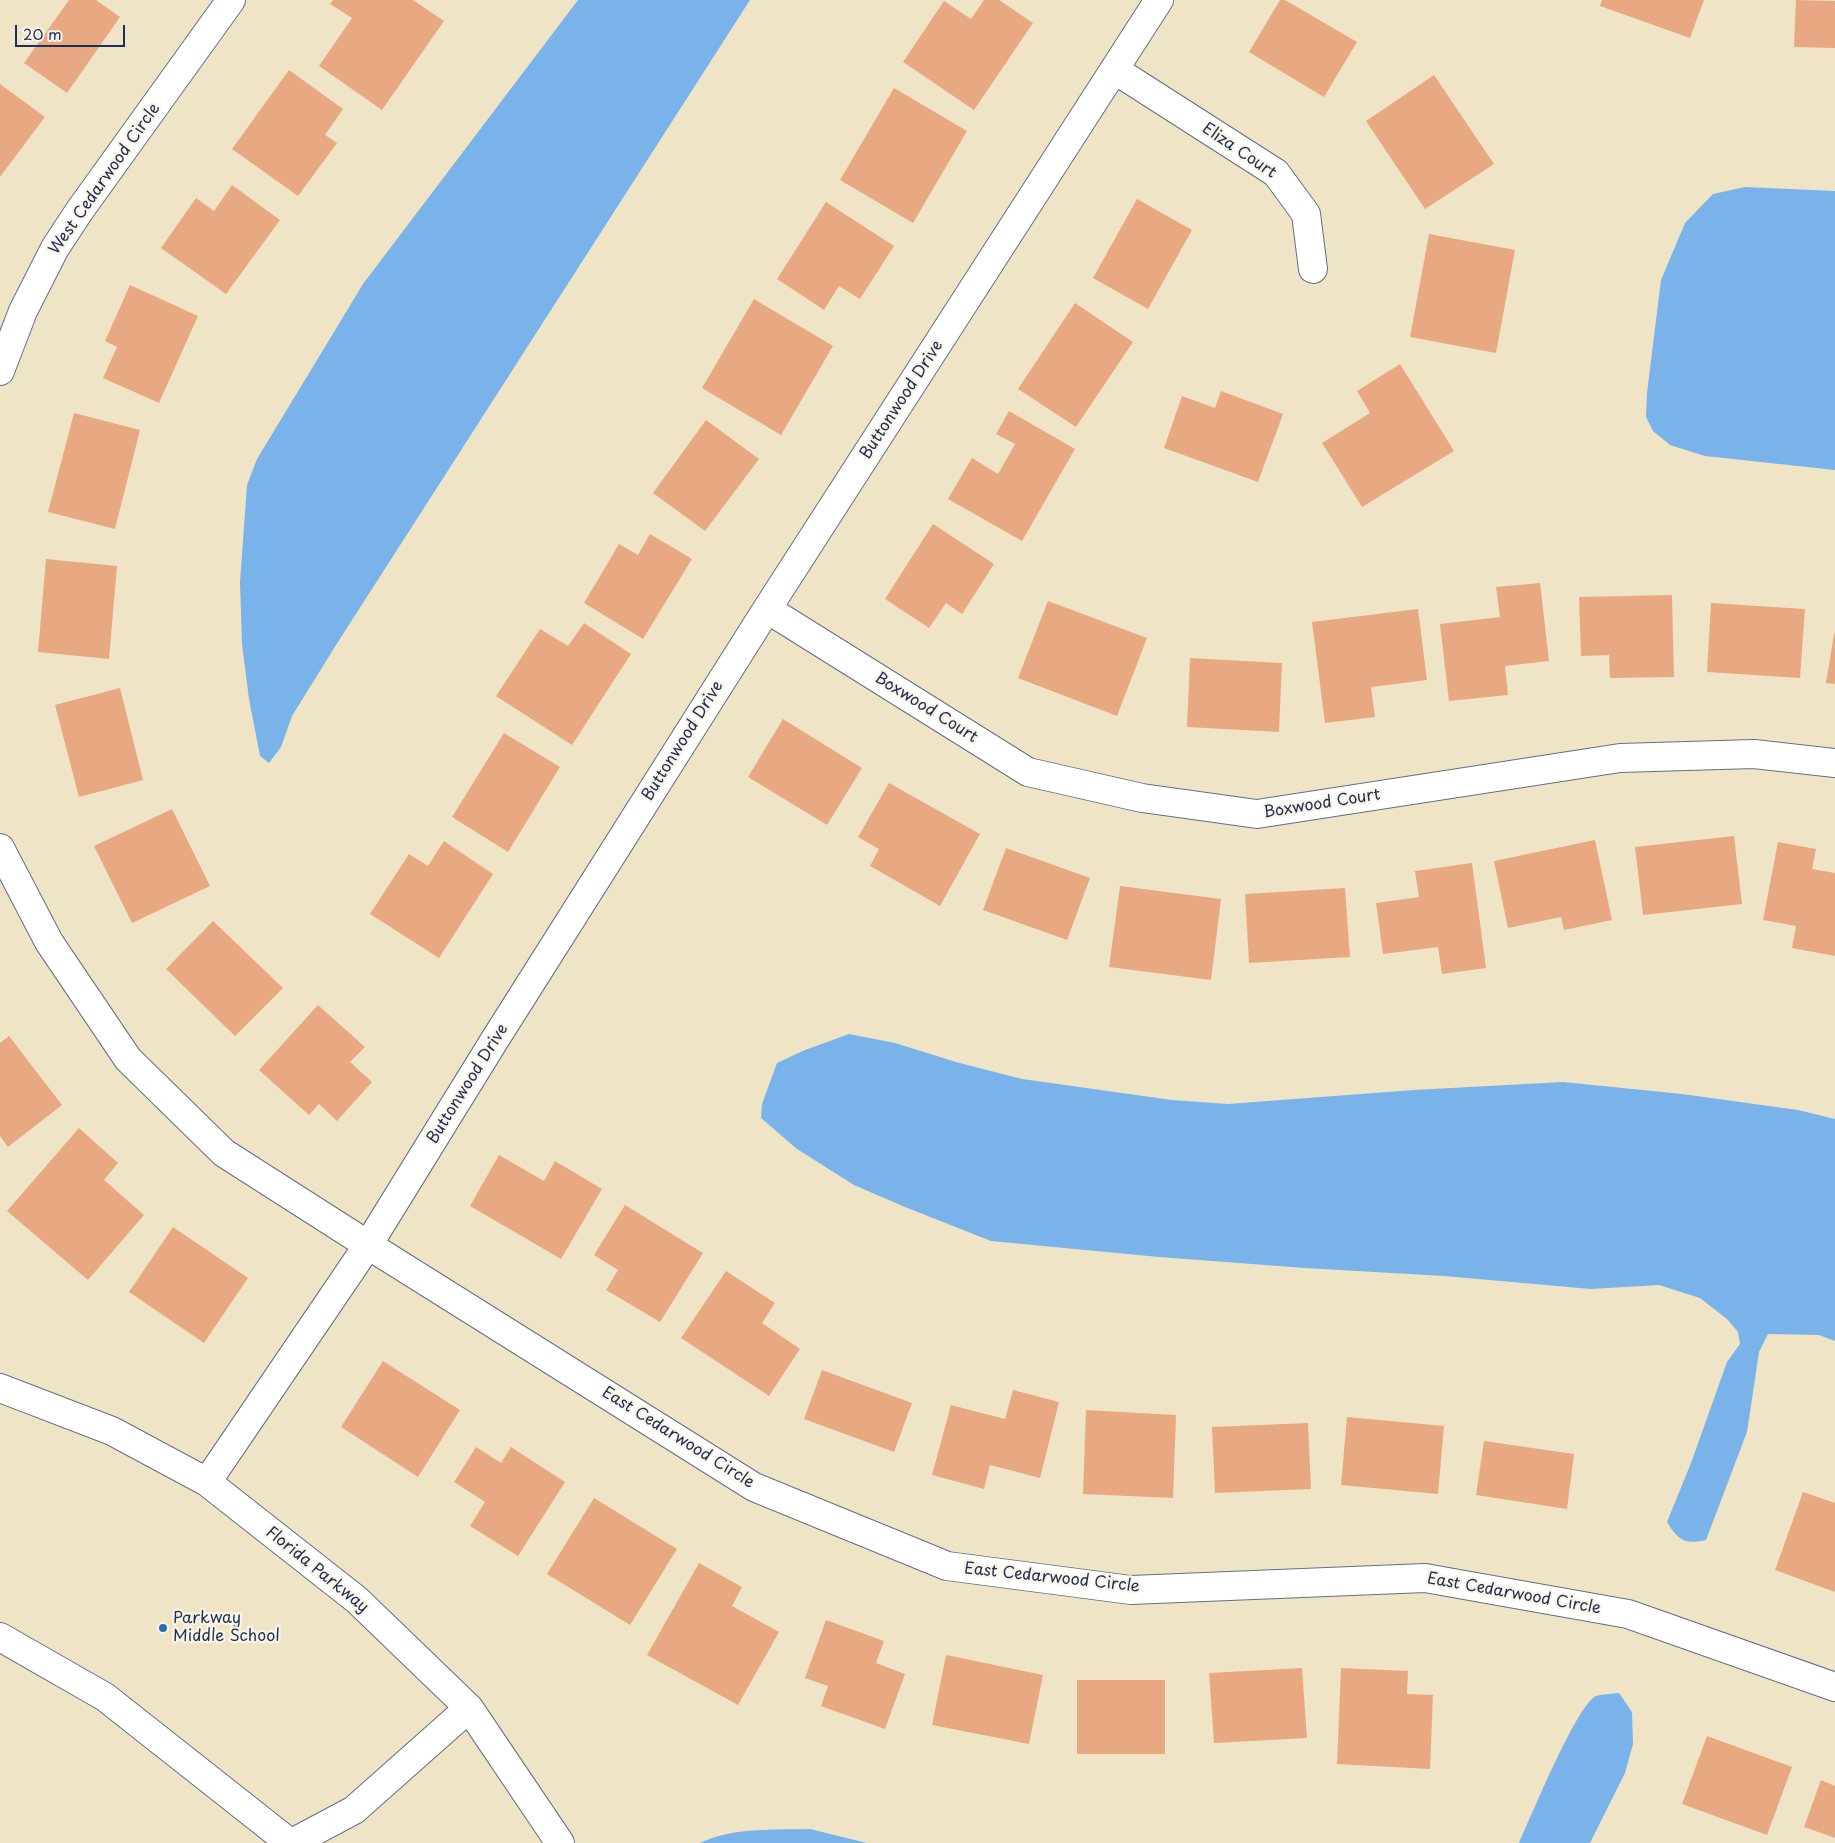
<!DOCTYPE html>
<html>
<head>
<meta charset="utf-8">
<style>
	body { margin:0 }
	#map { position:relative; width:1835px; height:1843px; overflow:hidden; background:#efe5c6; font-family:"Playpen Sans",sans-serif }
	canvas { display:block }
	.scale { position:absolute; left:15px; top:25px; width:110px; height:22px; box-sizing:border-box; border:2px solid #1b2f5e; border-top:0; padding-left:6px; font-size:15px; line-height:18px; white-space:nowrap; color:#1b2f5e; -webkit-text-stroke:4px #fcf5e5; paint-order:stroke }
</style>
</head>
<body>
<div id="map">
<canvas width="1835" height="1843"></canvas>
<div class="scale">20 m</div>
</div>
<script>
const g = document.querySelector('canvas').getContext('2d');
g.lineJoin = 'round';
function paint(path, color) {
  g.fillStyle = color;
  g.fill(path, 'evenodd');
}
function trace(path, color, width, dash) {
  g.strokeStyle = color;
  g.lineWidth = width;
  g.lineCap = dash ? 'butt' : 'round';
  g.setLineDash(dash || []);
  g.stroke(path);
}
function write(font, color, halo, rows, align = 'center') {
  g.font = font + ' "Playpen Sans",sans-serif';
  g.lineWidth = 4.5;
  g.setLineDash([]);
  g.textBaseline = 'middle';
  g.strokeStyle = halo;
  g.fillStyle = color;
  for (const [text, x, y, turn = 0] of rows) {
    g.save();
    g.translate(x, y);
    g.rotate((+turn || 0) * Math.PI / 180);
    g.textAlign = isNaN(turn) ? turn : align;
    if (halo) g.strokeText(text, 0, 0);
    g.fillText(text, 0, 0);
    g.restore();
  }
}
const water = new Path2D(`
	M 578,0 L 750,0 L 336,645 L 292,716 L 281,747 L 269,763 L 260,756 L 249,699 L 242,644 L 240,582 L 247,485 L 257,459 L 363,284 Z
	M 1745,187 L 1835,191 L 1835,470 L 1705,456 L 1670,445 L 1653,431 L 1646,417 L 1647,393 L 1661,280 L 1685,223 L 1713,194 Z
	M 849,1034 L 895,1043 L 956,1062 L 1022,1079 L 1172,1100 L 1228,1104 L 1414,1090 L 1563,1082 L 1682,1094 L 1798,1110 L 1835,1119 L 1835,1341 L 1819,1335 L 1768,1334 L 1759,1352 L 1747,1432 L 1706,1540 C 1685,1545 1678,1540 1667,1522 L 1691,1463 L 1727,1362 L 1740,1344 L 1738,1332 L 1727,1319 L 1700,1298 L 1659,1285 L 1591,1289 L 1444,1276 L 1305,1268 L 1159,1257 L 991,1241 L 905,1207 L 854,1185 L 797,1149 L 761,1118 L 762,1104 L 777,1063 L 805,1050 Z
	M 1619,1693 L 1632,1712 L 1633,1744 L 1625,1773 L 1590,1843 L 1519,1843 C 1530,1819 1577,1704 1596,1696 C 1603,1694 1612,1694 1619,1693 Z
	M 810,1829 L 867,1843 L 700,1843 C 734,1827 774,1830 810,1829 Z`);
const building = new Path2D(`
	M 69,0 L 96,0 L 120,17 L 67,93 L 24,63 Z
	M 333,0 L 413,0 L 444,21 L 382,110 L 319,66 L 352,18 L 330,4 Z
	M 984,0 L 999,0 L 1033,23 L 974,110 L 903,62 L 944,1 L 971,19 Z
	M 1280,0 L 1285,0 L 1357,42 L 1324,97 L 1249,52 Z
	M 1602,0 L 1704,0 L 1690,38 L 1600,6 Z
	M 1796,0 L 1835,1 L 1835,48 L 1794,47 Z
	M 289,70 L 343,109 L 325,135 L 337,143 L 298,196 L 232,149 Z
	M 1434,75 L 1494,164 L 1425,209 L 1366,121 Z
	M 0,84 L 45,117 L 0,177 Z
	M 894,88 L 967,131 L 913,223 L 840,180 Z
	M 232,185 L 280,220 L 226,294 L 161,248 L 196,198 L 214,211 Z
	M 1137,199 L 1192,230 L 1148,309 L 1093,278 Z
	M 826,202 L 894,246 L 860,299 L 839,286 L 824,310 L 777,279 Z
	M 1429,234 L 1515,250 L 1496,353 L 1410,337 Z
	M 130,285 L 198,316 L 159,403 L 103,378 L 117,347 L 105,341 Z
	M 754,299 L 833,346 L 781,435 L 702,388 Z
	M 1075,303 L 1133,342 L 1076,427 L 1018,389 Z
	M 1400,364 L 1454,451 L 1362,507 L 1322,443 L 1370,413 L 1357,391 Z
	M 1221,391 L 1283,414 L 1258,482 L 1164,448 L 1182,396 L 1215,408 Z
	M 1009,411 L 1075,449 L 1022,541 L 948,499 L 972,458 L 998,474 L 1015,444 L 996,434 Z
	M 74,413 L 140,430 L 115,529 L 48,512 Z
	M 706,420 L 759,459 L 705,531 L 653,493 Z
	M 933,524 L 994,564 L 962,614 L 946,603 L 929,628 L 885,599 Z
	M 650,534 L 692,559 L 643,639 L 584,603 L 619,544 L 638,555 Z
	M 46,559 L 117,566 L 109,659 L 38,652 Z
	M 1540,583 L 1549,661 L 1505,666 L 1508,695 L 1449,701 L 1440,624 L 1500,617 L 1496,587 Z
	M 1672,595 L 1674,677 L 1610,678 L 1609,655 L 1581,656 L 1579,597 Z
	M 1048,601 L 1147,638 L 1117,716 L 1018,678 Z
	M 1711,603 L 1805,609 L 1800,678 L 1707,672 Z
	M 1418,609 L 1427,680 L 1371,687 L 1375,717 L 1325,723 L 1312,622 Z
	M 584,623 L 631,654 L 572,745 L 496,696 L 540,629 L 568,646 Z
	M 1834,634 L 1835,634 L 1835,684 L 1826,683 Z
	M 1190,658 L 1282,663 L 1279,732 L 1187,727 Z
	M 120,688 L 143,780 L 79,797 L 55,705 Z
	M 783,719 L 862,768 L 827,825 L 748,777 Z
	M 504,733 L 560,767 L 508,852 L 452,817 Z
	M 889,783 L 980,834 L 940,906 L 870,866 L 879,849 L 858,837 Z
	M 172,809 L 210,886 L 132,923 L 94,846 Z
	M 1734,836 L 1742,904 L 1643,915 L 1635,847 Z
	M 1595,840 L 1612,920 L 1564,930 L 1561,917 L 1508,928 L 1494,861 Z
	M 444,841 L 493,874 L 439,958 L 370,914 L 409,854 L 428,866 Z
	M 1778,842 L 1816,849 L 1812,869 L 1835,873 L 1835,956 L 1792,948 L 1796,926 L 1763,920 Z
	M 1006,848 L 1090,878 L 1067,940 L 983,910 Z
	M 1472,863 L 1486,968 L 1442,974 L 1438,947 L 1383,954 L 1376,903 L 1419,897 L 1415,871 Z
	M 1120,886 L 1221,899 L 1211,980 L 1109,967 Z
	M 1345,888 L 1350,957 L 1249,963 L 1245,894 Z
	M 213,921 L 283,988 L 235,1036 L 166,969 Z
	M 318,1005 L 365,1047 L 350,1062 L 372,1082 L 337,1121 L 319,1104 L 309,1115 L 259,1070 Z
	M 9,1036 L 62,1105 L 8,1147 L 0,1136 L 0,1043 Z
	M 79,1128 L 118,1163 L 104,1180 L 144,1215 L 88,1280 L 7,1211 Z
	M 499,1155 L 544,1181 L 555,1161 L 602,1189 L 561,1259 L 470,1206 Z
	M 625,1205 L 703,1253 L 660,1322 L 606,1290 L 618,1270 L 594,1255 Z
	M 173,1227 L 248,1278 L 204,1343 L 129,1292 Z
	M 726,1271 L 775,1303 L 762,1323 L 800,1349 L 769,1396 L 681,1338 Z
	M 383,1361 L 460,1410 L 418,1477 L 341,1427 Z
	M 822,1370 L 912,1403 L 894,1452 L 804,1419 Z
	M 1013,1390 L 1059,1402 L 1040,1478 L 990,1465 L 984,1489 L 932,1475 L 951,1405 L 1005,1419 Z
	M 1086,1410 L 1176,1415 L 1173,1498 L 1083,1494 Z
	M 1347,1417 L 1444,1426 L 1438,1494 L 1341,1485 Z
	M 1308,1423 L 1311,1489 L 1215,1493 L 1212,1427 Z
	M 1484,1441 L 1574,1454 L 1567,1509 L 1476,1495 Z
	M 476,1447 L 501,1463 L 511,1447 L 565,1482 L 518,1556 L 470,1526 L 485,1502 L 454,1482 Z
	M 1803,1492 L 1835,1503 L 1835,1592 L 1775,1570 Z
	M 594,1498 L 677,1549 L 630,1625 L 547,1574 Z
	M 699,1563 L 742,1587 L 732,1606 L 779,1632 L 738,1705 L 647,1655 Z
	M 826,1620 L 884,1641 L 876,1663 L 905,1674 L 885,1729 L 821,1706 L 828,1686 L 805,1678 Z
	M 946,1655 L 1043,1675 L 1029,1744 L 932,1725 Z
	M 1302,1668 L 1307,1738 L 1214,1743 L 1209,1673 Z
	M 1341,1668 L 1408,1671 L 1407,1694 L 1433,1695 L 1430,1769 L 1337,1764 Z
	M 1077,1680 L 1165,1680 L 1165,1754 L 1077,1754 Z
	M 1707,1736 L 1792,1767 L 1767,1835 L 1682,1804 Z
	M 1821,1780 L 1835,1786 L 1835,1838 L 1804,1827 Z`);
const minor = new Path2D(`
	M 1115,70 L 1276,173 L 1306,214 L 1313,269
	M 0,371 L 23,311 L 55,248 L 80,210 L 231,0
	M 767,609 L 1028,772 L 1142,798 L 1257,814 L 1620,758 L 1754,754 L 1835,763
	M 0,848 L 49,942 L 128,1059 L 224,1153 L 368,1245 L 754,1487 L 947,1566 L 1131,1590 L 1425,1578 L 1628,1614 L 1835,1687
	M 0,1388 L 112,1431 L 207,1482 L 357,1600 L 469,1708 L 560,1843
	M 207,1482 L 368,1245 L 494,1041 L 767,609 L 1159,0
	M 0,1637 L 105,1697 L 290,1843
	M 292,1843 L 354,1810 L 469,1708`);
const markers = [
	[163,1628,5,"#1f6fb2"]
];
const streetNames = [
	["Eliza Court",1239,151,34],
	["West Cedarwood Circle",105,179,-55],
	["Buttonwood Drive",902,400,-57],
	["Boxwood Court",926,708,32],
	["Buttonwood Drive",683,741,-58],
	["Boxwood Court",1322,804,-9],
	["Buttonwood Drive",468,1084,-58],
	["East Cedarwood Circle",678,1438,32],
	["Florida Parkway",317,1570,39],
	["East Cedarwood Circle",1052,1578,6],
	["East Cedarwood Circle",1514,1594,10]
];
const poiNames = [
	["Parkway",173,1619],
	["Middle School",173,1637]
];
paint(water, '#7ab2ea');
paint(building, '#e8a982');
trace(minor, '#656f82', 30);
trace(minor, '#fff', 28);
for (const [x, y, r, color] of markers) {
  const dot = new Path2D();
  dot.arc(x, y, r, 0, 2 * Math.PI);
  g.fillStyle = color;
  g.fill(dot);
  trace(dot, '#fcf5e5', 2);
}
write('16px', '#1b2f5e', '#fcf5e5', streetNames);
write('16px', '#1b2f5e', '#fcf5e5', poiNames, 'left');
</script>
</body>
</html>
